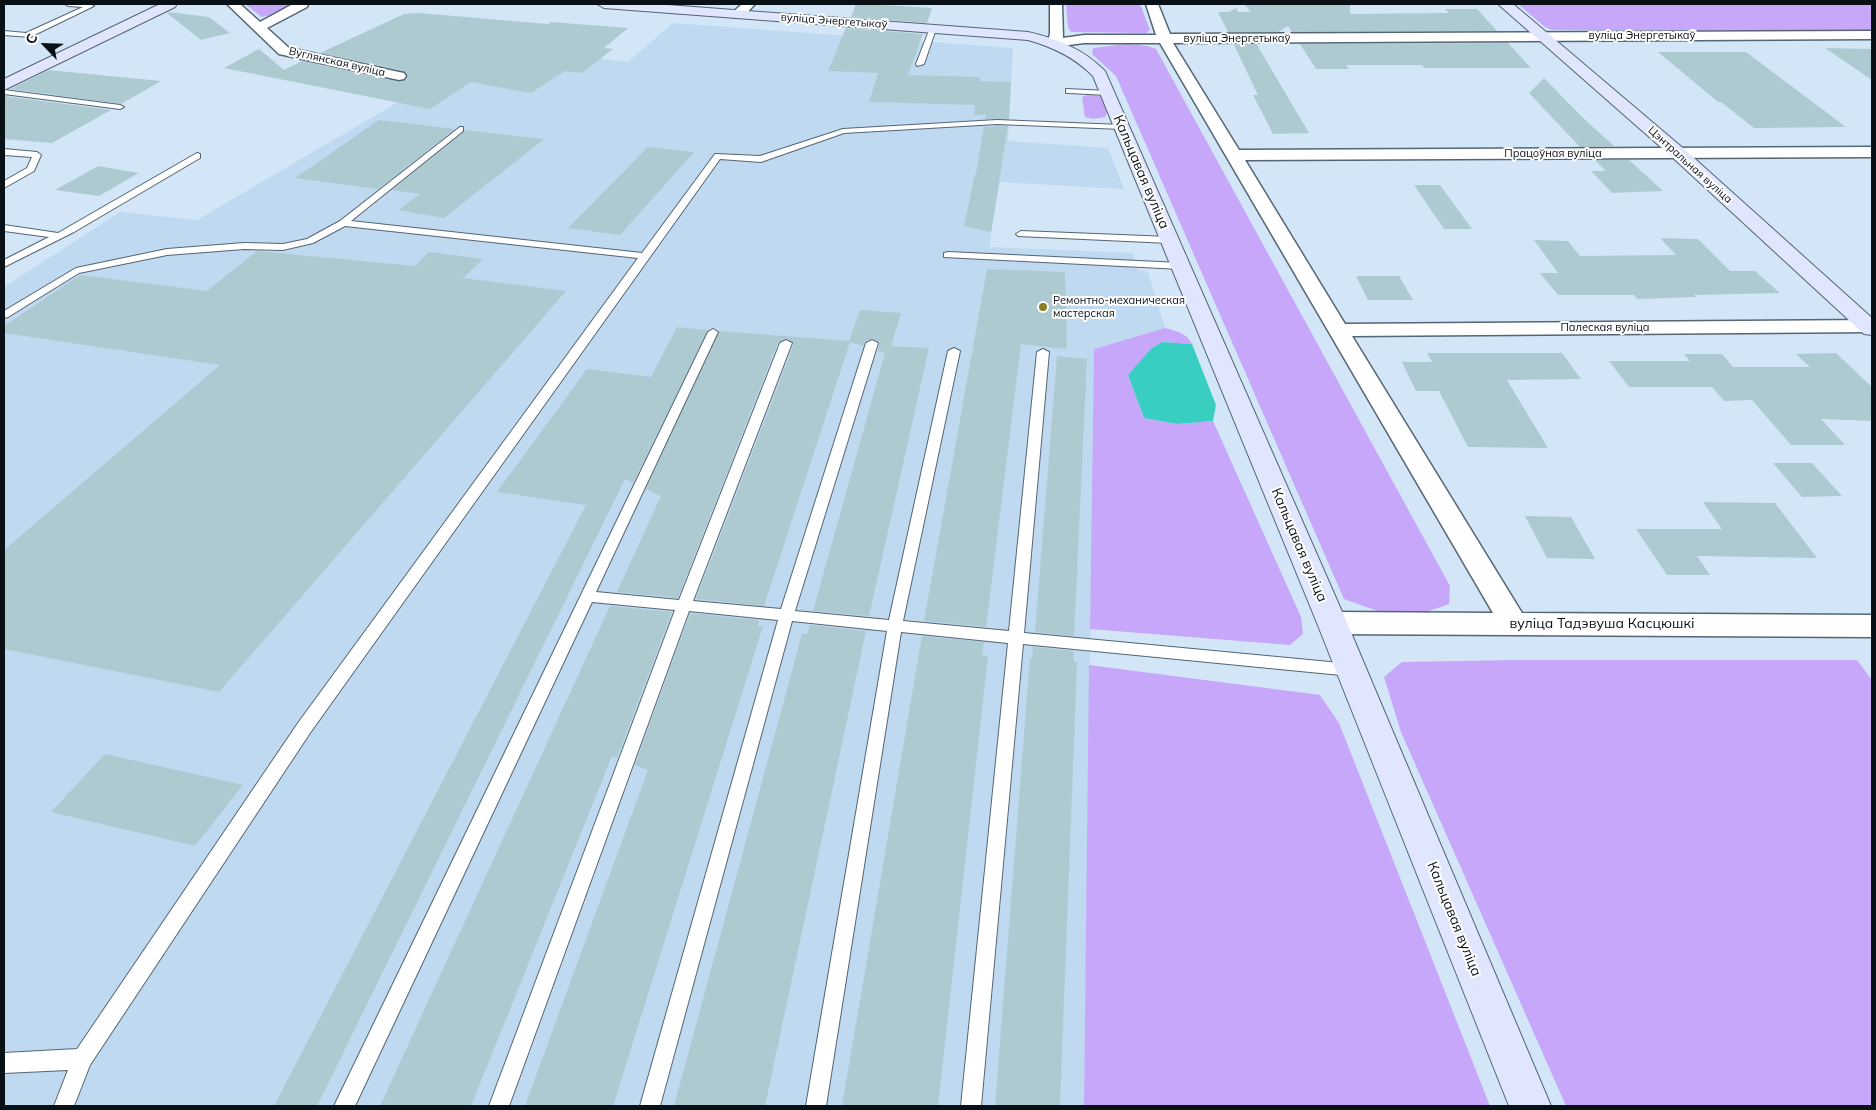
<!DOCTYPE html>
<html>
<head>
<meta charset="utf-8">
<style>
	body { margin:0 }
	#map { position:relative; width:1876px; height:1110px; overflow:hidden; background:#d2e6f7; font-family:Mulish,sans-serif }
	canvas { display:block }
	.frame { position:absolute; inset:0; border:5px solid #091016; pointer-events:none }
	.north { position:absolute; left:20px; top:20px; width:50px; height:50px; -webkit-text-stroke:4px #fff; paint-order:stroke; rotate:294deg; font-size:14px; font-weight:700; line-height:20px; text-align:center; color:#091016 }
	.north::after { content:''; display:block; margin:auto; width:18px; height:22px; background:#091016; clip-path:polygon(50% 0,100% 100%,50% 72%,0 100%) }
</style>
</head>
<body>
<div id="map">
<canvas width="1876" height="1110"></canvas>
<div class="frame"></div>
<div class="north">С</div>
</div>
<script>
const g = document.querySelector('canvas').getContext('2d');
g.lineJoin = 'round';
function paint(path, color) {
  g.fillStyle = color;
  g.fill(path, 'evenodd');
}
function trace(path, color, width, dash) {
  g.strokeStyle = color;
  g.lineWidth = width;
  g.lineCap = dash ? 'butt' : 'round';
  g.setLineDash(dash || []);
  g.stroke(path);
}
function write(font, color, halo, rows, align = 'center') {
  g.font = font + ' Mulish,sans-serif';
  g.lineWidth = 4;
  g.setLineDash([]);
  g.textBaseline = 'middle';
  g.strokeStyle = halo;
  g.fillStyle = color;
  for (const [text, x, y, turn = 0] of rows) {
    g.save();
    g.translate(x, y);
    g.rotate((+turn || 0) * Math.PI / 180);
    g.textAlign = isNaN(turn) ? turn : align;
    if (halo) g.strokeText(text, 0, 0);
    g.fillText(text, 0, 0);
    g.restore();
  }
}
const built = new Path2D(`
	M 673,23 L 1013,48 L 1008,141 L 1108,148 L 1124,189 L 1000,182 L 990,240 L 990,247 L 1133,253 L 1137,269 L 1148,272 L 1165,328 L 1094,349 L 1084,1106 L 4,1106 L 4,287 L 120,212 L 197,220 L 492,47 L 628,62 Z`);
const green = new Path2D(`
	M 245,4 L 295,4 L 276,14 L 262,17 Z
	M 1066,4 L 1140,4 L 1150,30 L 1146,33 L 1071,32 L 1068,27 Z
	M 1518,4 L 1872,4 L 1872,30 L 1552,30 L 1545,27 Z
	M 1127,44 L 1147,46 L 1156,49 L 1450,586 L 1449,604 L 1426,612 L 1380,612 L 1344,599 L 1116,76 L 1092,54 L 1093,48 Z
	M 1090,94 L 1103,97 L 1107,112 L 1105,117 L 1093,119 L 1085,117 L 1082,97 Z
	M 1165,328 C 1176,331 1187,333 1192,344 L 1162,342 L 1128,375 L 1144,418 L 1177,424 L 1213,421 L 1301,617 L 1303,634 L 1290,645 L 1090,629 L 1094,349 Z
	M 1517,660 L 1857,660 L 1872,680 L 1872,1106 L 1566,1106 L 1401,732 L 1384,677 L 1402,662 Z
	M 1089,665 L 1320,695 L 1339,723 L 1490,1106 L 1084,1106 Z`);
const water = new Path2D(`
	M 1162,342 L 1192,344 L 1216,405 L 1213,421 L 1177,424 L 1144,418 L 1128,375 L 1151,349 Z`);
const building = new Path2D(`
	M 856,4 L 900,6 L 932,8 L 927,23 L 851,17 Z
	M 1244,4 L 1350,4 L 1350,14 L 1449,13 L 1445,9 L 1477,9 L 1497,31 L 1292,32 L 1288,26 L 1278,32 L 1228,32 L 1218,12 L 1229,12 L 1236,8 L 1238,12 L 1251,12 Z
	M 168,12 L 209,17 L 230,33 L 201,40 L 167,13 Z
	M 419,13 L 548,24 L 551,22 L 628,28 L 604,48 L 613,49 L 582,73 L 565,71 L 531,93 L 471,82 L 430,109 L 224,68 L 259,49 L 284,70 L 302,61 L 399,82 L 404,81 L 408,77 L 404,71 L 320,53 L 404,14 Z
	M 846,28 L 923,34 L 908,75 L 980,77 L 980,81 L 1011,82 L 1009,119 L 985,119 L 986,115 L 974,115 L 975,105 L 869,102 L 878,73 L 828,71 Z
	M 1508,43 L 1531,68 L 1424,68 L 1422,65 L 1346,65 L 1349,69 L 1316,69 L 1300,44 Z
	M 1257,44 L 1257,45 L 1309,133 L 1273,134 L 1253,95 L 1258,95 L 1234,45 Z
	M 1825,48 L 1872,49 L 1872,80 Z
	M 1658,52 L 1746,52 L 1846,127 L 1754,128 L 1721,102 L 1718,102 Z
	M 49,70 L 161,81 L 121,104 L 10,89 Z
	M 1544,78 L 1583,118 L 1614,146 L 1580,147 L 1529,93 Z
	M 4,96 L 111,110 L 52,143 L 4,139 Z
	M 379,120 L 455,129 L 378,189 L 295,178 Z
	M 1008,126 L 991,232 L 964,226 L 975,174 L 976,174 L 984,127 Z
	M 465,130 L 544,139 L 444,218 L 398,210 L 420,194 L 392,190 Z
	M 648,147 L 694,152 L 620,235 L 568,228 Z
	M 1595,160 L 1629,160 L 1663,191 L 1612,193 L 1591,171 L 1606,171 Z
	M 98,166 L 139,173 L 99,196 L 55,190 Z
	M 1414,185 L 1440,185 L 1472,229 L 1444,229 Z
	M 1660,238 L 1698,239 L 1730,271 L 1755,271 L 1780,293 L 1694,295 L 1696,297 L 1637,299 L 1634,295 L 1558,295 L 1540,273 L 1558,273 L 1534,240 L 1568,241 L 1580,256 L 1676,255 Z
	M 257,251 L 415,266 L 429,252 L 483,259 L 463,278 L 566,291 L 219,692 L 4,649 L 4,550 L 220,365 L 4,333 L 4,326 L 80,275 L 207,291 Z
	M 987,269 L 1065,272 L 1067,349 L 1021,344 L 986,627 L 924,621 Z
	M 1356,276 L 1399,276 L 1413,300 L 1368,300 Z
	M 860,310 L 901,313 L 891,346 L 929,348 L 869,616 L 813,611 L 885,353 L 878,351 L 880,342 L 873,338 L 865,341 L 863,346 L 850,342 L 764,606 L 696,599 L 794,344 L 787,338 L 778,342 L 678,598 L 617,592 L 661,496 L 646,489 L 719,331 L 849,341 Z
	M 677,327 L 708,330 L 633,483 L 625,479 L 317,1106 L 274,1106 L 586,505 L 497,492 L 587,369 L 651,377 Z
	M 1427,353 L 1562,353 L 1581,379 L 1507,380 L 1548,448 L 1468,447 L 1439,391 L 1416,391 L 1402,362 L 1432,362 Z
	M 1836,353 L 1872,387 L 1872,421 L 1821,419 L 1845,445 L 1791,445 L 1752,400 L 1724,401 L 1712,387 L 1629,387 L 1609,361 L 1690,361 L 1684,354 L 1722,354 L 1733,367 L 1810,367 L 1796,354 Z
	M 1057,356 L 1087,359 L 1074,636 L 1035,632 Z
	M 1773,463 L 1812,463 L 1842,496 L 1802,497 Z
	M 1703,502 L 1775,503 L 1817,558 L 1697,556 L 1710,575 L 1667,575 L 1636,529 L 1722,529 Z
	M 1525,516 L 1571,517 L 1595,559 L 1547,558 Z
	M 610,606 L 672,612 L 617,758 L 612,756 L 471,1106 L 380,1106 Z
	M 690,613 L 759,620 L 758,626 L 763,626 L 613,1106 L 525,1106 L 648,770 L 635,765 Z
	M 810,625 L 866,631 L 765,1106 L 674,1106 L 802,634 L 807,634 Z
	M 922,636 L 984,642 L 982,655 L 988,656 L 938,1106 L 842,1106 Z
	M 1033,647 L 1074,651 L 1073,662 L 1077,662 L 1060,1106 L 995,1106 L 1030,658 L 1032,658 Z
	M 105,754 L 243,785 L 195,846 L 51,812 Z`);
const lane = new Path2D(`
	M 65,4 L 88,4 L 94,6 L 30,37 L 4,35 L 4,31 L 26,33 L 83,7 L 68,6 Z
	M 930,28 L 936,29 L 924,64 L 917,66 L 916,64 Z
	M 1066,89 L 1108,91 L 1112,93 L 1108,95 L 1069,93 L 1066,93 Z
	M 4,90 L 120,105 L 124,107 L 120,109 L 4,94 Z
	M 997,120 L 1122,125 L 1126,127 L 1122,129 L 997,124 L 844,133 L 761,162 L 720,159 L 310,733 L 90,1065 L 74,1106 L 54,1106 L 68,1070 L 4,1073 L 4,1053 L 77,1049 L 298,723 L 638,258 L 345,226 L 313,243 L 283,250 L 244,249 L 167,255 L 79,273 L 8,317 L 4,318 L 4,311 L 76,268 L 167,249 L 244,243 L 283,244 L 307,239 L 340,221 L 460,127 L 463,127 L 463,131 L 351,221 L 642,253 L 715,154 L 760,156 L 843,129 Z
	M 4,149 L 37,152 L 41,155 L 34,171 L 4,188 L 4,181 L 27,168 L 32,157 L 4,155 Z
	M 197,153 L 200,154 L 200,158 L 74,232 L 4,267 L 4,260 L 49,237 L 4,231 L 4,225 L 58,233 Z
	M 1021,231 L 1170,237 L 1175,240 L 1170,243 L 1018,236 L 1016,234 Z
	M 948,252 L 1181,263 L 1186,266 L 1181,269 L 944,257 L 944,253 Z
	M 713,329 L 718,332 L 596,592 L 679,600 L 780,343 L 786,340 L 792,343 L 693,601 L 781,609 L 866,343 L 872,340 L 878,343 L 795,611 L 889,620 L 948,351 L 954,348 L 960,351 L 903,621 L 1009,631 L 1037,352 L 1043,349 L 1049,352 L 1024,633 L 1351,664 L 1356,666 L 1359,670 L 1356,674 L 1351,676 L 1023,644 L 981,1106 L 961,1106 L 1008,643 L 901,632 L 826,1106 L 806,1106 L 887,631 L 792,621 L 660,1106 L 640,1106 L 778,620 L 689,611 L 509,1106 L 489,1106 L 675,610 L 592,602 L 355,1106 L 334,1106 L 708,332 Z`);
const street = new Path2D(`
	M 227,4 L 240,4 L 260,22 L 293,4 L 308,4 L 307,7 L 267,28 L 289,48 L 399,72 L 404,73 L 406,76 L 404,79 L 399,80 L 279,54 Z
	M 742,4 L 755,4 L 743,17 L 733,17 L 731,14 Z
	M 1050,4 L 1062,4 L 1063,38 L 1084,35 L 1156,35 L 1146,4 L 1158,4 L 1170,34 L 1872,31 L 1872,39 L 1173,43 L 1239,150 L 1872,147 L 1872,157 L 1245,160 L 1345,324 L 1872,320 L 1872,332 L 1352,336 L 1522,613 L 1872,615 L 1872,637 L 1332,634 L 1322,631 L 1318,623 L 1322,615 L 1332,612 L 1493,613 L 1160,43 L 1084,43 L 1054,47 L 1049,46 L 1047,43 L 1050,34 Z`);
const secondary = new Path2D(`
	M 160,4 L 177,4 L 175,7 L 4,90 L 4,79 Z
	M 597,4 L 654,4 L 1028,32 C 1058,39 1083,49 1105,71 L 1347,623 L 1551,1106 L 1509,1106 L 1317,623 L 1093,76 C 1074,57 1053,47 1028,40 L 604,8 Z
	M 1498,4 L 1513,4 L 1684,149 L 1872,318 L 1872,335 L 1864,334 L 1672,157 Z`);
const markers = [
	[1043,307,5,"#8a7d23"]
];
const farStreetnames = [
	["вуліца Энергетыкаў",834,21,4],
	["вуліца Энергетыкаў",1642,36],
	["вуліца Энергетыкаў",1237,39],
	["Вуглянская вуліца",337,62,13],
	["Працоўная вуліца",1553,154],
	["Цэнтральная вуліца",1690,165,42],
	["Палеская вуліца",1605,328]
];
const farPoinames = [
	["Ремонтно-механическая",1053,301],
	["мастерская",1053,314]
];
const streetNames = [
	["Кальцавая вуліца",1141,172,67],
	["Кальцавая вуліца",1299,545,67],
	["вуліца Тадэвуша Касцюшкі",1602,624],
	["Кальцавая вуліца",1454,919,68]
];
paint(built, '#bfd9f0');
paint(green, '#c7a7fa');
paint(water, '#38cfc2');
paint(building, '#aecad1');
trace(lane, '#546574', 2);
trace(street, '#546574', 3);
trace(secondary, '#546574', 2);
paint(lane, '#fff');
paint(street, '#fff');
paint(secondary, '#e0e6fd');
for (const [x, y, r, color] of markers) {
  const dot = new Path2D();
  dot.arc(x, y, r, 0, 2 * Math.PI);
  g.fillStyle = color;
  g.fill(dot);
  trace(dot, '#fff', 2);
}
write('11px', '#091016', '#fff', farStreetnames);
write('11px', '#091016', '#fff', farPoinames, 'left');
write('14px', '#091016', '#fff', streetNames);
</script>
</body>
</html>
